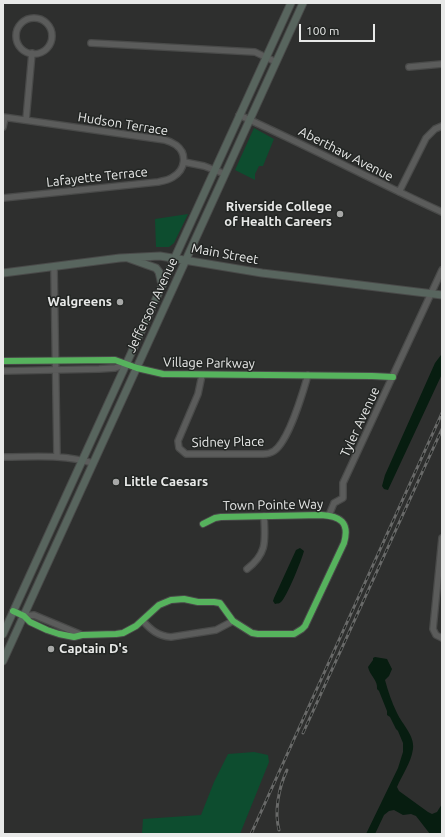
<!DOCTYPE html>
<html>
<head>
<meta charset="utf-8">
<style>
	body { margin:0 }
	#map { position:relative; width:445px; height:837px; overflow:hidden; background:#2e2f2e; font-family:Ubuntu,sans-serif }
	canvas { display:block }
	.frame { position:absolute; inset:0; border:4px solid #e8e9e8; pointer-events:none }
	.scale { position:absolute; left:299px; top:24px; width:76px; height:18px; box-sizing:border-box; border:2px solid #e8e9e8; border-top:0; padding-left:5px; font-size:12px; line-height:14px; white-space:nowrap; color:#e8e9e8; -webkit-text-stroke:3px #232624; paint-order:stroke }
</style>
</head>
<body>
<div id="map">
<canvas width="445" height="837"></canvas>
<div class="frame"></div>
<div class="scale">100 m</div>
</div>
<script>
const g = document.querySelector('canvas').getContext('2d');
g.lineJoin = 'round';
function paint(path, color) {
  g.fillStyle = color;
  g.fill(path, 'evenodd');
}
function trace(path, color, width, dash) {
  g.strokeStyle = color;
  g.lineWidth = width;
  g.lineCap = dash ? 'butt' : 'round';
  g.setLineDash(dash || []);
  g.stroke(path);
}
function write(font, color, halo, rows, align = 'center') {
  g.font = font + ' Ubuntu,sans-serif';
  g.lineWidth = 3;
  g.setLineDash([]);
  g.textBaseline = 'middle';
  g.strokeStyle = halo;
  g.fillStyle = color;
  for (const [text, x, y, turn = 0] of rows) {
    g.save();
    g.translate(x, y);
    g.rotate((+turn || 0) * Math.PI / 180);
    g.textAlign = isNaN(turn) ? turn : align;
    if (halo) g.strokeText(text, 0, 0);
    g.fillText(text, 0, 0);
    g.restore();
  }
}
const green = new Path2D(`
	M 254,128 L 274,139 L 263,166 L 259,166 L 255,174 L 255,180 L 235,170 Z
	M 188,214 L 174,243 L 169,247 L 156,247 L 155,219 Z
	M 254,752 L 268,755 L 269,762 L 240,834 L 142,834 L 143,819 L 201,815 L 214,782 L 228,754 Z`);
const water = new Path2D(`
	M 441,355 L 442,355 L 442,374 L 388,490 L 384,489 L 382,486 L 385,475 L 435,363 Z
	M 300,548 L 304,551 C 302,559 287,597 281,602 C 279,604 278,603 275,604 L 273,601 L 274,598 L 296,550 Z
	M 375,657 L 387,659 L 392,669 L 389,676 L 385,680 C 388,691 392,703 397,713 C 402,724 415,736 413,749 C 411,763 402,775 397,787 L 399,791 L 428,812 L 432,814 L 437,812 L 442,804 L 442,834 L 430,834 L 416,816 L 411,814 L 403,815 L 394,810 L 389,811 L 384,815 L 375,834 L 366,834 L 398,768 L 403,752 L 403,743 L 398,731 L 396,729 L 390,717 L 387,715 L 387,711 L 379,691 L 377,689 C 378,680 370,676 368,667 L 373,660 L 373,658 Z`);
const minor = new Path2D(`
	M16 36a18 18 0 1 1 36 0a18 18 0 1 1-36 0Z
	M 91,43 L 255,52 L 276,62
	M 409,67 L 442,64
	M 239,115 C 308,146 374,181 442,212
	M 3,117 L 165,140 C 169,141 173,143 176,145 C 188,154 185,170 173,177 C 169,180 163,181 158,182 L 3,198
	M 26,120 L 32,53
	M 3,127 L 5,118
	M 184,162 L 204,166 L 225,174
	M 399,192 L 426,138 L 435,129 L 442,126
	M 54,267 L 57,456
	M 3,361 L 115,360 L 137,368 L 163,374 L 372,376 L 393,377
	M 3,371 L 99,369 L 115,368 L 126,364
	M 202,375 L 198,394 L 178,441 L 179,448 L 186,454 L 263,454 C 267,454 271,453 274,451 C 289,441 303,392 308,375
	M 3,457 C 35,457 61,454 93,463
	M 329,515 L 334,503 L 343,498 L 343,483 L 442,270
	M 442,538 L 433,629 L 436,635 L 442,638
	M 247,569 C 268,553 265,540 264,516
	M 13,611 L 24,616 L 30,622 L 47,630 L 59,634 L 74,637 L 82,635 L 116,634 L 123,633 L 136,626 L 159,605 L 171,600 L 184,599 L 198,602 L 214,602 L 220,603 L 233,621 L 252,633 L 258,634 L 294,634 L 302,629 L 305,626 L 344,543 C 350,522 340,516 321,515 L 221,517 L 215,518 L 203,524
	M 24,616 L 34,615 L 82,635
	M 143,621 C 151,630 158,636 171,637 L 216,630 L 233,621`);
const major = new Path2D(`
	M 128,258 L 156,268 L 159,272 L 162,285
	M 3,273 L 120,258 L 160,256 L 262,273 L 442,295
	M 3,634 L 291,3
	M 3,661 L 303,3`);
const rail = new Path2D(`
	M 303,733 L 442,429
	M 279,830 C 274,811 279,787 287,770
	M 251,834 L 442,413`);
const cycleway = new Path2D(`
	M 3,361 L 115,360 L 137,368 L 163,374 L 372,376 L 393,377
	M 13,611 L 24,616 L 30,622 L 47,630 L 59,634 L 74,637 L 82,635 L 116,634 L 123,633 L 136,626 L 159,605 L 171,600 L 184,599 L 198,602 L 214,602 L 220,603 L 233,621 L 252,633 L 258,634 L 294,634 L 302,629 L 305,626 L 344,543 C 350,522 340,516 321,515 L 221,517 L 215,518 L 203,524`);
const markers = [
	[340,214,4,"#a7a8a7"],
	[120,302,4,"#a7a8a7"],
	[116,482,4,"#a7a8a7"],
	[51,649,4,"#a7a8a7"]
];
const streetNames = [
	["Hudson Terrace",123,124,9],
	["Aberthaw Avenue",346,154,27],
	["Lafayette Terrace",97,177,-6],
	["Main Street",225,254,10],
	["Jefferson Avenue",152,305,-65],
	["Village Parkway",209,363,1],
	["Tyler Avenue",360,422,-65],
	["Sidney Place",228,442,-1],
	["Town Pointe Way",273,505,-1]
];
const poiNames = [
	["Riverside College",332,207],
	["of Health Careers",332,222],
	["Walgreens",112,302],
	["Little Caesars",124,482,"left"],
	["Captain D's",59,649,"left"]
];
paint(green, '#0d4d2f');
paint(water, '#071d10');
trace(minor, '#494a49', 8);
trace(major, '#494a49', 9);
trace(minor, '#5b5c5b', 5.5);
trace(major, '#58655e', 7);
trace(rail, '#696a69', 3);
trace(rail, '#232624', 1.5, [4.5]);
trace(cycleway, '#56b35d', 6);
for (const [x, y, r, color] of markers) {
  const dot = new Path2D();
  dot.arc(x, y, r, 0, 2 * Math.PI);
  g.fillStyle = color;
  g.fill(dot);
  trace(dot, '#232624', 1.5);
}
write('13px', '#e8e9e8', '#232624', streetNames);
write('bold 13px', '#e8e9e8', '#232624', poiNames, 'right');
</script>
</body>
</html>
